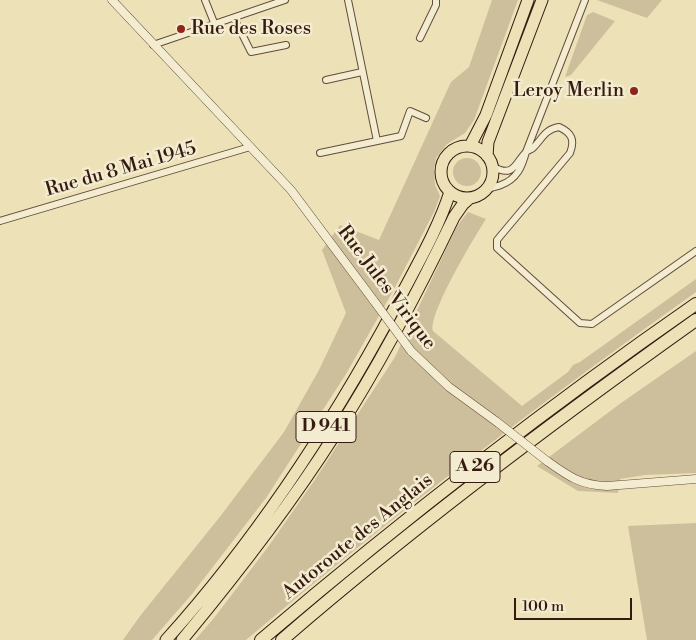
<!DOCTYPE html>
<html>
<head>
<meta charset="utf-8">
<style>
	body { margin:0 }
	#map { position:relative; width:696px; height:640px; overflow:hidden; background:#ece1b7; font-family:"Libre Bodoni",serif }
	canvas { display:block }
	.scale { position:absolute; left:514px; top:598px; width:118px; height:22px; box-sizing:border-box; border:2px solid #351a11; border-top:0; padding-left:6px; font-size:15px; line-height:18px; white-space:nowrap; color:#351a11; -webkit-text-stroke:4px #f3ecd0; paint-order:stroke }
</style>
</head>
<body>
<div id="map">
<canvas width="696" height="640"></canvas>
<div class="scale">100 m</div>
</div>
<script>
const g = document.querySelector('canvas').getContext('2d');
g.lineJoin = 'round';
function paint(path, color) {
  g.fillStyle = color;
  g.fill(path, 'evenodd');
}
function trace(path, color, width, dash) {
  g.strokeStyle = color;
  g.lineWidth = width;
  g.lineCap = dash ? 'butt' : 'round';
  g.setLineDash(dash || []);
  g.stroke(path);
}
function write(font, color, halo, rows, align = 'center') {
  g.font = font + ' "Libre Bodoni",serif';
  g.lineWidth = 5;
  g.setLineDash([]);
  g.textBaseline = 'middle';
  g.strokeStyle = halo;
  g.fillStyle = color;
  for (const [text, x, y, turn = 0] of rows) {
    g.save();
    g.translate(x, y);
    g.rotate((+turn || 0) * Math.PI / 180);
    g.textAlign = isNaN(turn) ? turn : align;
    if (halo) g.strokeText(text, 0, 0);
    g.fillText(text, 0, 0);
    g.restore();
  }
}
const green = new Path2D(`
	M 492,0 L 518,0 L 474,120 L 465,133 L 447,144 L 436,158 L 434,170 L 435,185 L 440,196 L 434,212 L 393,291 L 346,374 L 266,498 L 192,594 L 152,640 L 123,640 L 140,616 L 219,518 L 284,432 L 319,370 L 346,313 L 322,250 L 340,225 L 379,240 L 451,82 L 469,67 Z
	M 597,0 L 662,0 L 647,18 Z
	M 593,12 L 615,21 L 571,75 L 565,77 L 587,15 Z
	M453 172a14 14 0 1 1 28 0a14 14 0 1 1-28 0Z
	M 468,212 L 486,219 C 475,236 428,314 433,331 L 522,406 L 568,372 L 573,365 L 580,362 L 696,279 L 696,292 C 541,402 391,517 246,640 L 195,640 L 214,618 L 268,547 L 314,481 L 395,357 L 457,226 Z
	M 696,351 L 696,473 L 645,475 L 620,479 L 618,493 L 578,491 L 537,466 L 621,403 Z
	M 696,523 L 696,640 L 647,640 L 628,526 Z`);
const minor = new Path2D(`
	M 205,0 L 215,25
	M 348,0 L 377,141
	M 234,18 L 251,52 L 286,45
	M 420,38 L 436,5 L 436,0
	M 153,45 L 285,0
	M 326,80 L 362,72
	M 320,153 L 401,136 L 410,111 L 426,118
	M 492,166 C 514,179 515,163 526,152 C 528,150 531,150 533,148 C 542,139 545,129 559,127 C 572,133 575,140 570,153 L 497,240 L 497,248 L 580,323 L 592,324 L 696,251
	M 486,190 C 491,187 496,187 501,185 C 517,179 522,167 526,152 L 585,0
	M 0,221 L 250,147`);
const tertiary = new Path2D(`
	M 112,0 L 291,190 L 374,301
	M 411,351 L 449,387 L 497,422
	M 547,461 C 568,476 580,485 607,486 L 696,479`);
const trunk = new Path2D(`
	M 470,146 L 486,115 L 528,0
	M441 172a26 26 0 1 1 52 0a26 26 0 1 1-52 0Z
	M 487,156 L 488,142 L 542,0
	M 166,640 C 256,540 331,426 395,307 C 414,270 437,232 450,192
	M 182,640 C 236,575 288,508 334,436 C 379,366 418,292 454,217 L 463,204 L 470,198`);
const motorway = new Path2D(`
	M 261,640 C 401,521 546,408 696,304
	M 282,640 C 414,526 554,421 696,320`);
const tertiaryBridge = new Path2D(`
	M 374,301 L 411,351
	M 497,422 L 547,461`);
const markers = [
	[181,29,5,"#8f2418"],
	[634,91,5,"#8f2418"]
];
const shields = [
	[326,427,60],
	[475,467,50]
];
const shieldNames = [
	["D 941",326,427],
	["A 26",475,467]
];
const poiNames = [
	["Rue des Roses",191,29],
	["Leroy Merlin",624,91,"right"]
];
const streetNames = [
	["Rue du 8 Mai 1945",121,170,-16],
	["Rue Jules Virique",386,288,53],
	["Autoroute des Anglais",358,537,-39]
];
paint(green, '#cdbf9b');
trace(minor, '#634c3a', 8);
trace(tertiary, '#634c3a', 9);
trace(trunk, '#351a11', 13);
trace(motorway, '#351a11', 14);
trace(minor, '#f3ecd0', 6);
trace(tertiary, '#f3ecd0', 8);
trace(trunk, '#ece1b7', 11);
trace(motorway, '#ece1b7', 12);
trace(tertiaryBridge, '#634c3a', 9, []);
trace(tertiaryBridge, '#f3ecd0', 8);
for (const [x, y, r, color] of markers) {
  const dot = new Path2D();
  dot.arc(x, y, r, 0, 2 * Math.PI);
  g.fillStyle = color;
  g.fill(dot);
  trace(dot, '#f3ecd0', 2);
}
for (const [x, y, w] of shields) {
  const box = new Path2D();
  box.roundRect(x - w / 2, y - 15.5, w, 31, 4);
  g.fillStyle = '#f3ecd0';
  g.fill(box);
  trace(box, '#351a11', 1);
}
write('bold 18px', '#351a11', null, shieldNames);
write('19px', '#351a11', '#f3ecd0', poiNames, 'left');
write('19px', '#351a11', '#f3ecd0', streetNames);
</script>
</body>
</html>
